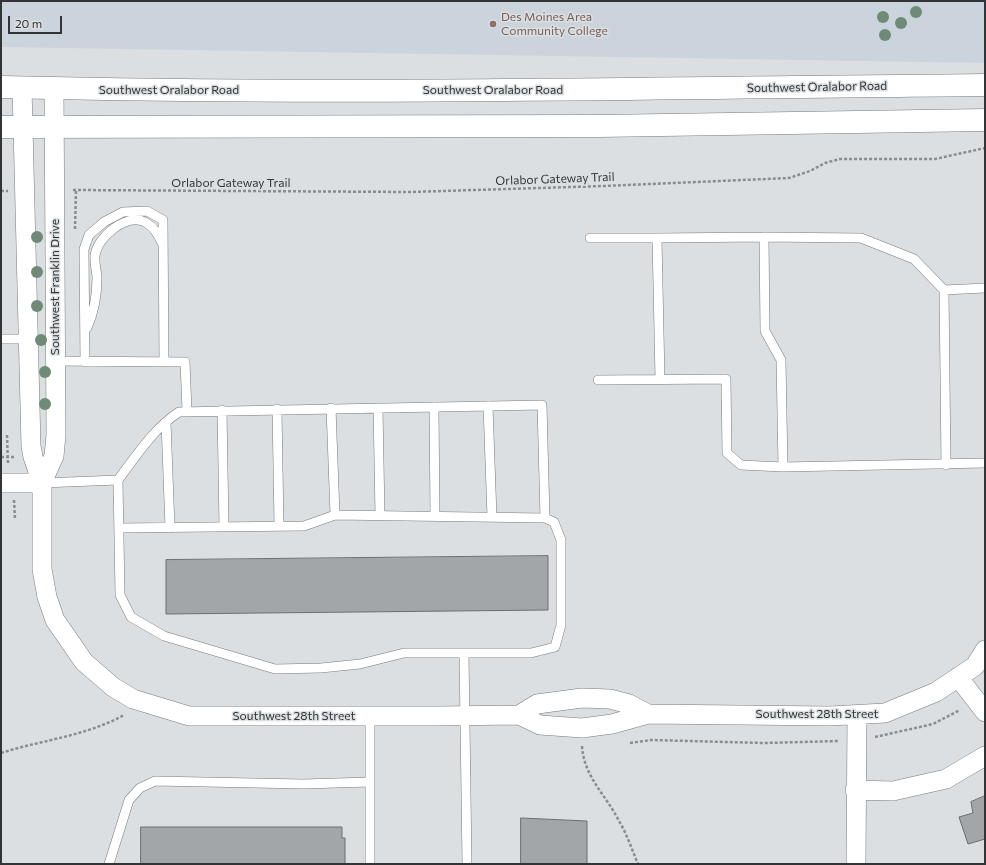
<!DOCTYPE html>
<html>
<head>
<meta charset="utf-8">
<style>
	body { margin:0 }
	#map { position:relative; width:986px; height:865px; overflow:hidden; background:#dbdfe2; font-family:Commissioner,sans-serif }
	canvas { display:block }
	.frame { position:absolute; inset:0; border:2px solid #323435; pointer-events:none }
	.scale { position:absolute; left:8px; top:16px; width:54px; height:18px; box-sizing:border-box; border:2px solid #323435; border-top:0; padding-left:5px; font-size:12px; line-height:14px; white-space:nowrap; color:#323435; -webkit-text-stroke:3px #dbdfe2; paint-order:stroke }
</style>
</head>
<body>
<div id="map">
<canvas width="986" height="865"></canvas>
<div class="frame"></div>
<div class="scale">20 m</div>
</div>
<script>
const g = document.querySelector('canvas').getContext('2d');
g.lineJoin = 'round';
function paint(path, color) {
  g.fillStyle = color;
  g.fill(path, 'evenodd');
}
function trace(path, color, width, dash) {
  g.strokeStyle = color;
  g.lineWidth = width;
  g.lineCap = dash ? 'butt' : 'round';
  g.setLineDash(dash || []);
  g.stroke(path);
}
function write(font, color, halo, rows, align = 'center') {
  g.font = font + ' Commissioner,sans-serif';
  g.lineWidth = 3;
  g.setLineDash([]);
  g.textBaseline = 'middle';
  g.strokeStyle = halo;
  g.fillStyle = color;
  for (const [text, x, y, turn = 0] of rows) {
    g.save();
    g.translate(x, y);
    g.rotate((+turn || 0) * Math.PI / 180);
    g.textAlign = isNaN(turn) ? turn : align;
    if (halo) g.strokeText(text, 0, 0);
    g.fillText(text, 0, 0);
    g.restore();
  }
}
const built = new Path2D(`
	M 1,1 L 985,1 L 985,63 L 1,47 Z`);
const building = new Path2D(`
	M 548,556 L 548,610 L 166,614 L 166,560 Z
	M 985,796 L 985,839 L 968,844 L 959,817 L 973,813 L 971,802 Z
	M 521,818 L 587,821 L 587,864 L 521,864 Z
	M 141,827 L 342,827 L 342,838 L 345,838 L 345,864 L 141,864 Z`);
const path = new Path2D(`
	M 73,190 L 410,192 L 604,186 L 789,178 L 810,171 L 825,163 L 840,159 L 935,159 L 985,148
	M 1,191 L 8,191
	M 75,229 L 76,190
	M 7,435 L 8,464
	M 1,457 L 14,457
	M 14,500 L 15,519
	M 875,737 L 933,724 L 960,710
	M 630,743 L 651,740 L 764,743 L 838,741
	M 582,746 C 584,777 606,795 619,821 C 627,834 632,850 638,864
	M 1,753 C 42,740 86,736 124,715`);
const service = new Path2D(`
	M 590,238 L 657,238
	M 944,290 L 946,465
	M 87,328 C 94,312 97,295 97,278 C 97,271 94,263 95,256 C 97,237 126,213 145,222 C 154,227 158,234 162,243
	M 1,339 L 27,339
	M 55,361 L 185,362 L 187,411
	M 85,362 L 84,249 L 89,235 L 104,222 L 123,212 L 147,211 L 163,220 L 164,362
	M 660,379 L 657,238 L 764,237
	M 598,380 L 726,379 L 727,453 L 741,465 L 783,467 L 985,463
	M 488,406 L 492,517
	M 434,407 L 435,516
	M 331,408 L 335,515
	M 378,408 L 380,515
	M 277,409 L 279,526
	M 222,410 L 224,527
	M 166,422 L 170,528
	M 783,467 L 781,360 L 765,331 L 764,237 L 861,238 L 914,259 L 944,290 L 985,288
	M 42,483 L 118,480 C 136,456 154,428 179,412 L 542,405 L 545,518 L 554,522 L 561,540 L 561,625 L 555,647 L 531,653 L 404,653 L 360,664 L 321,668 L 275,669 L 164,636 L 131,617 L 120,595 L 118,480
	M 119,528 L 304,526 L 335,515 L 545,518
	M 464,654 L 467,864
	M 109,864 L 129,800 L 140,788 L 155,781 L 303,784 L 370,782
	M 370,864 L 370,716`);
const minor = new Path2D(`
	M 22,87 L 31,446 L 33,457 L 42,483 L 42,569 L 47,597 L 55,620 L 84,662 L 113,687 L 133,699 L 189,716 L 438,716 L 519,715 L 540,725 L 582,728 L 612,724 L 648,714 L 830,716 L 885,713 L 936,692 L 975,666 L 985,650
	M 1,483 L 42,483
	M 42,483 L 54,456 L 56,435 L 54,88
	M 958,677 L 985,712
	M 519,715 L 537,704 L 582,698 L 610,699 L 629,704 L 648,714
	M 855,790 L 893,791 L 946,779 L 985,756
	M 856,864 L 857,715`);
const primary = new Path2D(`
	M 1,87 C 329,95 657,88 985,85
	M 1,127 L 599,126 L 985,120`);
const trees = [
	[916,12],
	[883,17],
	[901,23],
	[885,35],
	[37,237],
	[37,272],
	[37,306],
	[41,340],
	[45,372],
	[45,404]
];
const markers = [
	[493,24,4,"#8d6e63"]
];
const educationNames = [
	["Des Moines Area",501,17],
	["Community College",501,31]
];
const streetNames = [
	["Southwest Oralabor Road",817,87,-1],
	["Southwest Oralabor Road",169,90],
	["Southwest Oralabor Road",493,90],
	["Orlabor Gateway Trail",555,179,-2],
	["Orlabor Gateway Trail",231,183],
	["Southwest Franklin Drive",55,287,-90],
	["Southwest 28th Street",817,714],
	["Southwest 28th Street",294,716]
];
paint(built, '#cbd4dd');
paint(building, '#a2a6a9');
trace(building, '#6b6e71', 1);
trace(service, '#777a7d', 10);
trace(minor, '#777a7d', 20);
trace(primary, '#777a7d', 23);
trace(path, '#8a8d8f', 2.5, [3, 2]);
trace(service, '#fff', 9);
trace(minor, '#fff', 19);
trace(primary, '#fff', 22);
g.fillStyle = '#6f8b78';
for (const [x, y] of trees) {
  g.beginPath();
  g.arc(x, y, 6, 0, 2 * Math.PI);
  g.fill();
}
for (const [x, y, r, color] of markers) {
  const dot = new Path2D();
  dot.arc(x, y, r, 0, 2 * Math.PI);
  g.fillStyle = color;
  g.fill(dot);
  trace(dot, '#dbdfe2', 1.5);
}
write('12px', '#785e54', '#dbdfe2', educationNames, 'left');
write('12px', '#323435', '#dbdfe2', streetNames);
</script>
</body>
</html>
